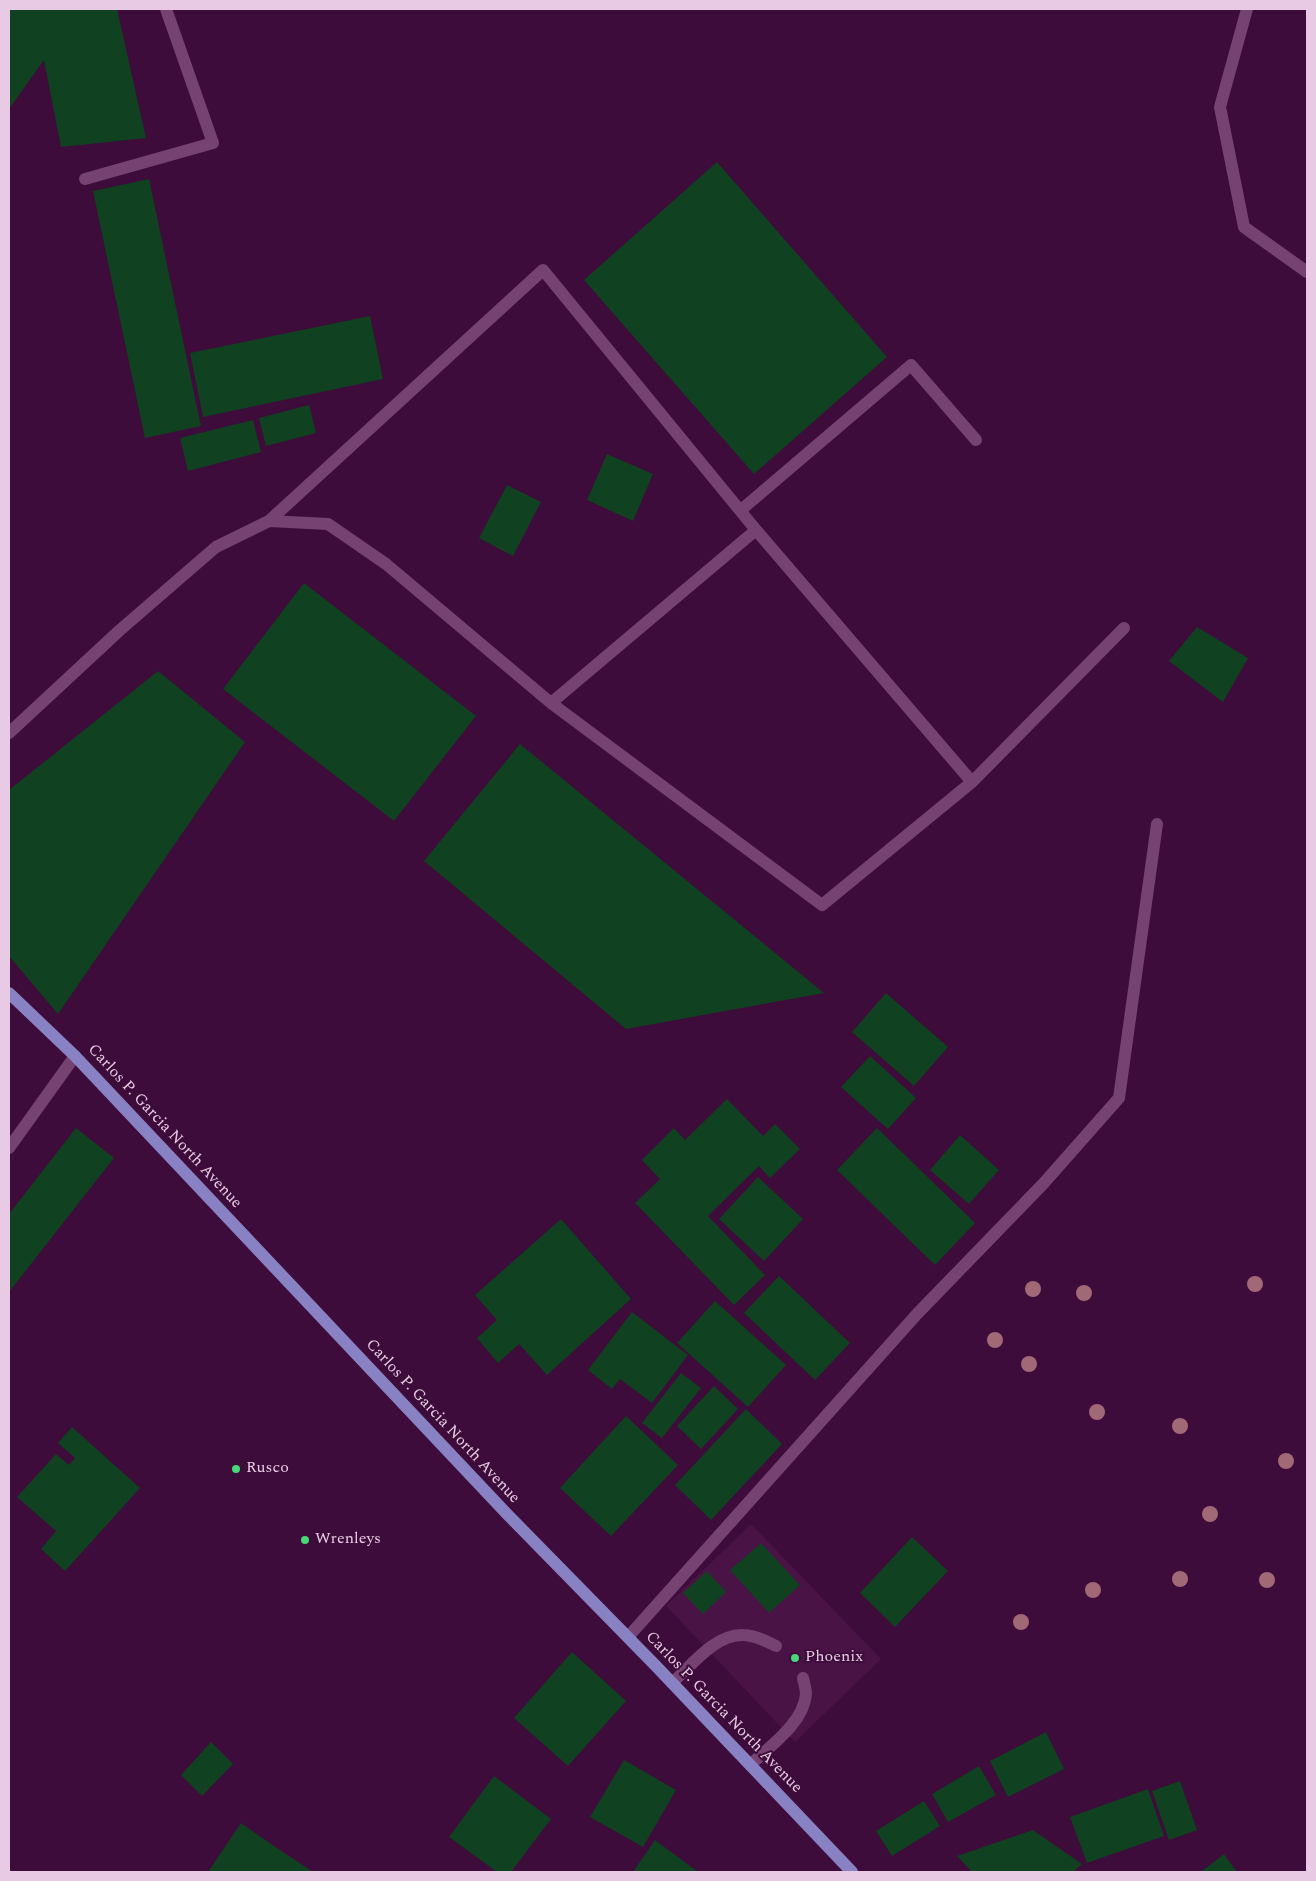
<!DOCTYPE html>
<html>
<head>
<meta charset="utf-8">
<style>
	body { margin:0 }
	#map { position:relative; width:1316px; height:1881px; overflow:hidden; background:#3d0c3a; font-family:Spectral,serif }
	canvas { display:block }
	.frame { position:absolute; inset:0; border:10px solid #e8cae4; pointer-events:none }
</style>
</head>
<body>
<div id="map">
<canvas width="1316" height="1881"></canvas>
<div class="frame"></div>
</div>
<script>
const g = document.querySelector('canvas').getContext('2d');
g.lineJoin = 'round';
function paint(path, color) {
  g.fillStyle = color;
  g.fill(path, 'evenodd');
}
function trace(path, color, width, dash) {
  g.strokeStyle = color;
  g.lineWidth = width;
  g.lineCap = dash ? 'butt' : 'round';
  g.setLineDash(dash || []);
  g.stroke(path);
}
function write(font, color, halo, rows, align = 'center') {
  g.font = font + ' Spectral,serif';
  g.lineWidth = 4;
  g.setLineDash([]);
  g.textBaseline = 'middle';
  g.strokeStyle = halo;
  g.fillStyle = color;
  for (const [text, x, y, turn = 0] of rows) {
    g.save();
    g.translate(x, y);
    g.rotate((+turn || 0) * Math.PI / 180);
    g.textAlign = isNaN(turn) ? turn : align;
    if (halo) g.strokeText(text, 0, 0);
    g.fillText(text, 0, 0);
    g.restore();
  }
}
const built = new Path2D(`
	M 751,1524 L 881,1659 L 795,1742 L 666,1606 Z`);
const building = new Path2D(`
	M 9,9 L 117,9 L 146,138 L 61,147 L 44,60 L 9,109 Z
	M 717,162 L 887,357 L 754,474 L 584,280 Z
	M 149,179 L 201,426 L 145,438 L 93,191 Z
	M 370,316 L 383,379 L 203,417 L 190,353 Z
	M 309,405 L 316,433 L 266,446 L 259,418 Z
	M 253,420 L 261,452 L 188,471 L 180,438 Z
	M 607,454 L 653,474 L 633,521 L 587,500 Z
	M 507,485 L 541,502 L 513,556 L 479,538 Z
	M 304,583 L 476,716 L 394,821 L 223,689 Z
	M 1197,627 L 1248,658 L 1223,702 L 1169,661 Z
	M 158,671 L 245,742 L 58,1014 L 9,956 L 9,790 Z
	M 520,744 L 824,993 L 626,1029 L 424,861 Z
	M 886,993 L 948,1047 L 914,1086 L 852,1032 Z
	M 870,1056 L 916,1098 L 888,1129 L 841,1087 Z
	M 727,1099 L 763,1136 L 775,1124 L 800,1149 L 770,1178 L 759,1166 L 708,1216 L 765,1275 L 734,1305 L 635,1203 L 660,1179 L 642,1160 L 674,1128 L 685,1140 Z
	M 76,1128 L 114,1158 L 9,1292 L 9,1214 Z
	M 877,1128 L 975,1223 L 935,1265 L 837,1170 Z
	M 960,1135 L 999,1170 L 969,1204 L 930,1170 Z
	M 758,1177 L 803,1219 L 764,1261 L 719,1219 Z
	M 561,1219 L 631,1299 L 547,1375 L 519,1344 L 498,1363 L 477,1338 L 497,1320 L 475,1295 Z
	M 779,1276 L 850,1343 L 815,1380 L 744,1313 Z
	M 715,1301 L 786,1365 L 748,1407 L 677,1343 Z
	M 632,1312 L 688,1355 L 652,1403 L 620,1379 L 612,1389 L 588,1370 Z
	M 681,1373 L 701,1388 L 662,1438 L 642,1423 Z
	M 714,1386 L 738,1409 L 701,1449 L 677,1426 Z
	M 746,1409 L 782,1444 L 711,1520 L 675,1485 Z
	M 626,1416 L 678,1465 L 611,1536 L 560,1488 Z
	M 72,1427 L 140,1488 L 65,1571 L 41,1549 L 56,1531 L 17,1497 L 56,1454 L 69,1465 L 75,1458 L 58,1443 Z
	M 912,1537 L 948,1571 L 895,1627 L 860,1593 Z
	M 761,1543 L 800,1585 L 769,1613 L 730,1570 Z
	M 707,1571 L 726,1592 L 703,1614 L 683,1593 Z
	M 572,1652 L 626,1701 L 568,1766 L 514,1718 Z
	M 1046,1732 L 1064,1769 L 1008,1797 L 990,1761 Z
	M 211,1742 L 233,1764 L 202,1796 L 181,1775 Z
	M 624,1760 L 676,1790 L 643,1847 L 590,1817 Z
	M 979,1766 L 996,1795 L 948,1822 L 932,1794 Z
	M 494,1776 L 551,1819 L 511,1872 L 497,1872 L 449,1837 Z
	M 1180,1781 L 1197,1830 L 1169,1840 L 1152,1791 Z
	M 1148,1789 L 1164,1836 L 1087,1863 L 1070,1817 Z
	M 924,1801 L 940,1826 L 892,1856 L 876,1831 Z
	M 241,1823 L 271,1844 L 313,1872 L 208,1872 Z
	M 1033,1830 L 1082,1864 L 1073,1872 L 972,1872 L 957,1856 Z
	M 655,1840 L 698,1872 L 633,1872 Z
	M 1224,1854 L 1237,1872 L 1201,1872 Z`);
const lane = new Path2D(`
	M 85,179 L 213,143 L 166,9
	M 741,510 L 911,365 L 976,440
	M 269,521 L 328,524 L 386,564 L 551,703 L 822,905 L 972,782 L 1124,628
	M 551,703 L 756,530
	M 9,733 L 120,630 L 216,547 L 269,521 L 543,270 L 756,530 L 972,782
	M 672,1683 C 691,1666 715,1634 743,1635 C 754,1635 766,1641 776,1646
	M 750,1765 C 769,1747 804,1723 806,1694 C 806,1689 804,1683 803,1678`);
const street = new Path2D(`
	M 1247,9 L 1220,107 L 1244,227 L 1307,272
	M 9,1148 L 75,1056
	M 628,1637 L 917,1314 L 1043,1184 L 1119,1098 L 1157,824`);
const primary = new Path2D(`
	M 9,993 L 75,1056 L 507,1514 L 655,1665 L 852,1872`);
const trees = [
	[1255,1284],
	[1033,1289],
	[1084,1293],
	[995,1340],
	[1029,1364],
	[1097,1412],
	[1180,1426],
	[1286,1461],
	[1210,1514],
	[1180,1579],
	[1267,1580],
	[1093,1590],
	[1021,1622]
];
const markers = [
	[236,1469,5,"#4ad778"],
	[305,1540,5,"#4ad778"],
	[795,1658,5,"#4ad778"]
];
const streetNames = [
	["Carlos P. Garcia North Avenue",164,1127,47],
	["Carlos P. Garcia North Avenue",442,1422,47],
	["Carlos P. Garcia North Avenue",723,1713,46]
];
const poiNames = [
	["Rusco",246,1469],
	["Wrenleys",315,1540],
	["Phoenix",805,1658]
];
paint(built, '#4a1346');
paint(building, '#104120');
trace(lane, '#764271', 12);
trace(street, '#764271', 12);
trace(primary, '#8881c3', 12);
g.fillStyle = '#a16876';
for (const [x, y] of trees) {
  g.beginPath();
  g.arc(x, y, 8, 0, 2 * Math.PI);
  g.fill();
}
for (const [x, y, r, color] of markers) {
  const dot = new Path2D();
  dot.arc(x, y, r, 0, 2 * Math.PI);
  g.fillStyle = color;
  g.fill(dot);
  trace(dot, '#3d0c3a', 2);
}
write('16px', '#e8cae4', '#3d0c3a', streetNames);
write('16px', '#e8cae4', '#3d0c3a', poiNames, 'left');
</script>
</body>
</html>
